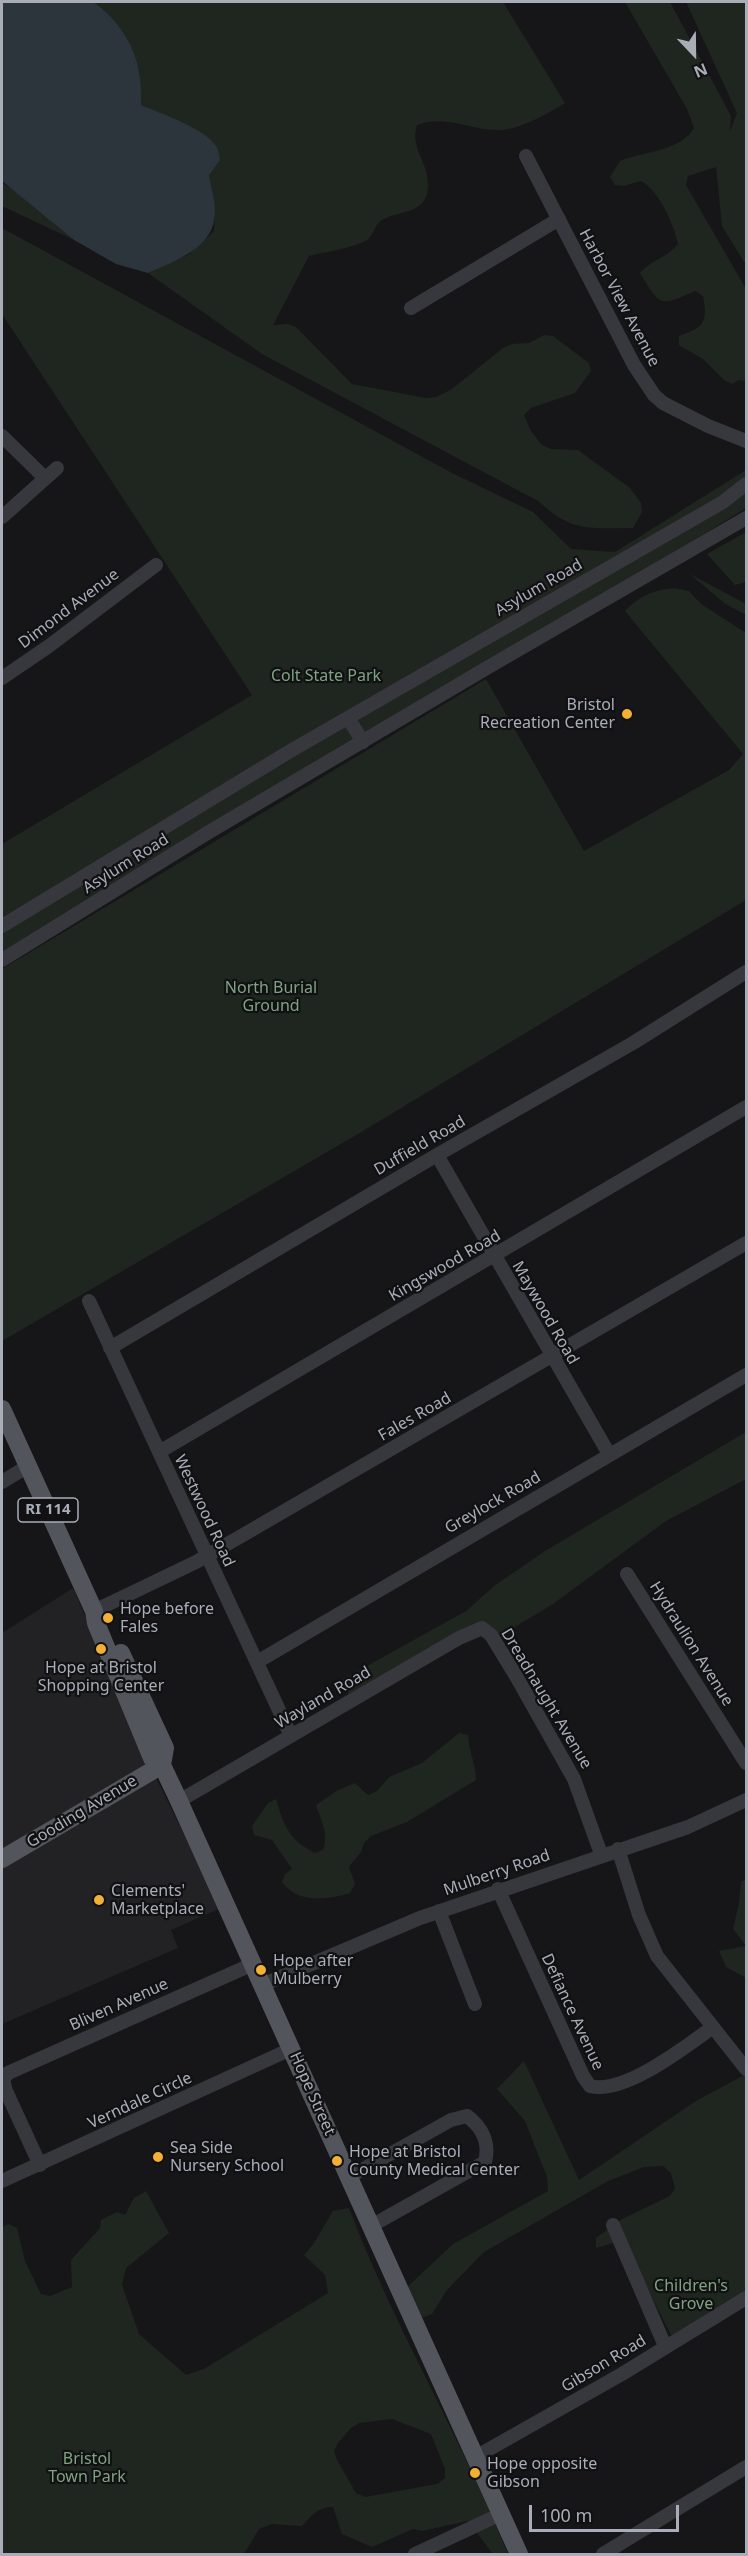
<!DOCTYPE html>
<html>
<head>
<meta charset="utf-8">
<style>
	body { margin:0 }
	#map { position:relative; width:748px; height:2556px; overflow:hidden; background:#161618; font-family:"Noto Sans",sans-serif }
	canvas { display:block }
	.frame { position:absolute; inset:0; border:3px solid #a8adb8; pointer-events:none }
	.north { position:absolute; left:664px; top:24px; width:60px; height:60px; -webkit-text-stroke:4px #111113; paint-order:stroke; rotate:158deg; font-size:16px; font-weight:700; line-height:24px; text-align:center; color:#a8adb8 }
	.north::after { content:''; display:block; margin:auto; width:21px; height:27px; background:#a8adb8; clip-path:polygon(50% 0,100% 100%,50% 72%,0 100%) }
	.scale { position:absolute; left:529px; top:2505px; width:150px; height:27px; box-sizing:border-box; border:3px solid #a8adb8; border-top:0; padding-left:8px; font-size:18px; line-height:21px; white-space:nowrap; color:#a8adb8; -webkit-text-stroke:4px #111113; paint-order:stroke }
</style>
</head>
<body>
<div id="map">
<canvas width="748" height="2556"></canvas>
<div class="frame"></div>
<div class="north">N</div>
<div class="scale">100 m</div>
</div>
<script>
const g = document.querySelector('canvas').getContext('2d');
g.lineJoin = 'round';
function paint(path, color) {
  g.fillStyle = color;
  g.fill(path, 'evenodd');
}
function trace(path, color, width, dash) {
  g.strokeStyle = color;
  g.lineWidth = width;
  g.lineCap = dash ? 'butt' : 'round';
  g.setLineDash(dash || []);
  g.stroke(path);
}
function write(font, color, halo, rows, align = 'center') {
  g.font = font + ' "Noto Sans",sans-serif';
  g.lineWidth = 4.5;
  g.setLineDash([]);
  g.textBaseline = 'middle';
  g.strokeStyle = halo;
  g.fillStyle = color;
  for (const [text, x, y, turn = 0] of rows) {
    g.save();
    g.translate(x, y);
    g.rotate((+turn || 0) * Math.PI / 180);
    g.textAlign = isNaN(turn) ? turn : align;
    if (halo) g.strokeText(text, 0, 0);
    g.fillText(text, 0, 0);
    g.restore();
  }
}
const built = new Path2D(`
	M 73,1588 L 145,1756 L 221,1908 L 171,1930 L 178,1948 L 2,2024 L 2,1633 Z`);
const green = new Path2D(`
	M 93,2 L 503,2 L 565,103 C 549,113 519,130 500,130 C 471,131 447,114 417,125 C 410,147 427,161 428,182 C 429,215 403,209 384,219 C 374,223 375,234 367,240 C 354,248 325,252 309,256 L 273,325 L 288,324 L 296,327 L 352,384 L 426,398 L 436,397 L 452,389 L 503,348 L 512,344 L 529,343 L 544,335 L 553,336 L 589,363 L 591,371 L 575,393 L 531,408 L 524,415 L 531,431 L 542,445 L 551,449 L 578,450 L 630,488 L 641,503 L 642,512 L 633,528 C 589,528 573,533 538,501 L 262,354 L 148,273 L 188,255 L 214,231 L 215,210 L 209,175 L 174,119 L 141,105 L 139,70 Z
	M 625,2 L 670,2 L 731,116 L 730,131 L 737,113 L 686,2 L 746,2 L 746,265 L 722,226 L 716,167 L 688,176 L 686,185 L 746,289 L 746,381 L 739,380 L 732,384 L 724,380 L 703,359 L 679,345 L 679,336 C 704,327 708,323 703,296 L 695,291 C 659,307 661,307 640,273 C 651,260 668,257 678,244 C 673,223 660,192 641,181 L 624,186 L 615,185 L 610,177 L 620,161 C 643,151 680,152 694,128 L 687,109 Z
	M 2,183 L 14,190 L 74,240 L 2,206 Z
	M 2,228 L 452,473 L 533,512 L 571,549 L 615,552 L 746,470 L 746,508 L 497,662 L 2,961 L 2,844 L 252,695 L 2,314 Z
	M 746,532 L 746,582 L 735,585 L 707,554 Z
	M 690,574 L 746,604 L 746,615 L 724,603 Z
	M 675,588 L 689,591 L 701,604 L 746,633 L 746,900 L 358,1134 L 2,1341 L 2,969 L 486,679 L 584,851 L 729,770 L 743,754 L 625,611 C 639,596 655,589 675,588 Z
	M 746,1432 L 746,1479 L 666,1521 L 553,1604 L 498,1637 L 483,1622 L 351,1697 L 340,1681 L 466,1611 L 494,1586 L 545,1551 Z
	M 459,1733 L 468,1735 C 469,1751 476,1765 476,1780 L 407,1822 L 371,1836 L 364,1843 L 361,1852 L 349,1867 L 355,1884 L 350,1893 C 327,1900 298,1904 282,1882 L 285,1874 L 292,1869 L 272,1840 L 254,1835 L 252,1826 L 268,1803 L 276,1799 C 284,1826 289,1840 315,1853 L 323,1850 C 329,1835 321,1820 316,1805 L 338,1790 L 355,1783 L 368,1795 L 377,1791 L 389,1777 L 422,1763 Z
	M 746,1880 L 746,1978 L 726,1967 L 719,1951 L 746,1946 L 733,1929 L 739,1903 L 741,1881 Z
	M 524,2061 L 579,2180 L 696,2101 L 746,2074 L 746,2295 L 673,2339 L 623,2240 L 596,2248 L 596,2238 L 622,2219 L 670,2196 L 675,2188 L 671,2173 L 663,2166 L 644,2167 L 608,2181 L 484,2252 L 447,2290 L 432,2314 L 421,2318 L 404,2290 L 453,2244 L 548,2191 L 547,2177 L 525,2121 L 497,2089 Z
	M 146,2191 L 169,2233 L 126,2268 L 122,2285 L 139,2334 L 186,2375 L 204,2369 L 328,2293 L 325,2275 L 304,2255 L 314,2243 L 333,2211 L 349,2208 C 394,2327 461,2437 508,2554 L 493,2554 L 468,2521 L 422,2531 L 413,2529 L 372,2547 L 342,2534 L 333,2507 C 319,2506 311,2516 302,2526 L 272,2524 L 259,2529 L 244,2554 L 2,2554 L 2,2227 L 9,2224 L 17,2228 L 25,2261 L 41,2294 L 50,2296 L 72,2287 L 71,2260 L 100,2228 L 101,2220 L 117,2212 L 125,2215 L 134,2198 ZM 392,2419 L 431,2434 L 445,2469 L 445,2478 L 437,2484 L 365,2497 L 356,2493 L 337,2460 L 334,2451 L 338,2443 L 350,2429 L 359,2423 Z`);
const water = new Path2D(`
	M 2,2 L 93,2 C 115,16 135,45 139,72 C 141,82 141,94 141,105 C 162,114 204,128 216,146 C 219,150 219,156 220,160 L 209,175 C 211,187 215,200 215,212 C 215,248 175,261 148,273 L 116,264 L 74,240 L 2,181 Z`);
const minor = new Path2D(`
	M 526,156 L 634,365 L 654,395 L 663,403 L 708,426 L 746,441
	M 411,308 L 559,219
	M 2,436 L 45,478
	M 2,517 L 57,468
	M 2,678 L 49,646 L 156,565
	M 348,718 L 363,742
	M 2,926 L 292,750 L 723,502 L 746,484
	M 2,960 L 209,832 L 497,662 L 746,518
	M 437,1155 L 609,1454
	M 89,1301 L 291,1736
	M 110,1348 L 437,1155 L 633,1043 L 746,972
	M 159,1452 L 746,1107
	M 2,1482 L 28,1466
	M 627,1574 L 746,1763
	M 94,1611 L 196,1562 L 243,1535 L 746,1243
	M 257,1662 L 746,1375
	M 179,1801 L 459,1638 L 482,1628 L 491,1635 L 516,1676 L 574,1779 L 601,1854
	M 618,1849 L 639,1915 L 657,1956 L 746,2069
	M 498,1889 L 583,2076 L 590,2086 C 624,2095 685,2047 713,2027
	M 439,1911 L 475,2004
	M 262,1985 L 420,1918 L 688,1827 L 746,1800
	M 40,2165 L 6,2091 L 3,2080 L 8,2073 L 253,1964
	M 349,2177 L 451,2120 L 467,2116 C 482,2127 490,2143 485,2162 L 371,2226
	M 2,2181 L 291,2049
	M 613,2225 L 665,2346
	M 477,2456 L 622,2374 L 746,2298
	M 415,2554 L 501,2514
	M 603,2554 L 746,2467`);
const major = new Path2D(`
	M 2,1409 L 94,1611 L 96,1623 L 152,1758 L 162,1765 L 179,1801 L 519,2554
	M 121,1653 L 165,1748 L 162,1765
	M 2,1859 L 162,1765`);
const markers = [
	[627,714,6,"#f2b134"],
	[108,1618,6,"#f2b134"],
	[101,1649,6,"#f2b134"],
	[99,1900,6,"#f2b134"],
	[261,1970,6,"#f2b134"],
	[158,2157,6,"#f2b134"],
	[337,2161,6,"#f2b134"],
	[475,2473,6,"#f2b134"]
];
const shields = [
	[48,1510,60]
];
const shieldNames = [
	["RI 114",48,1510]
];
const streetNames = [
	["Harbor View Avenue",619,298,62],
	["Asylum Road",539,588,-30],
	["Dimond Avenue",69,609,-37],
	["Asylum Road",126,864,-32],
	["Duffield Road",420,1146,-30],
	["Kingswood Road",445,1266,-30],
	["Maywood Road",545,1313,60],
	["Fales Road",415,1417,-30],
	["Greylock Road",493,1503,-30],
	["Westwood Road",204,1511,65],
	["Hydraulion Avenue",691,1644,58],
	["Wayland Road",323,1698,-30],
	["Dreadnaught Avenue",546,1699,59],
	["Gooding Avenue",82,1812,-31],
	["Mulberry Road",497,1873,-19],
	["Bliven Avenue",119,2005,-24],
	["Defiance Avenue",572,2012,65],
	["Hope Street",312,2094,66],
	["Verndale Circle",140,2101,-25],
	["Gibson Road",604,2364,-31]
];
const parkNames = [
	["Colt State Park",326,676],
	["North Burial",271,988],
	["Ground",271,1006],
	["Children's",691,2286],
	["Grove",691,2304],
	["Bristol",87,2459],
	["Town Park",87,2477]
];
const poiNames = [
	["Bristol",615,705,"right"],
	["Recreation Center",615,723,"right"],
	["Hope before",120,1609],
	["Fales",120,1627],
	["Hope at Bristol",101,1668,"center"],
	["Shopping Center",101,1686,"center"],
	["Clements'",111,1891],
	["Marketplace",111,1909],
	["Hope after",273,1961],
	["Mulberry",273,1979],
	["Sea Side",170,2148],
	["Nursery School",170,2166],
	["Hope at Bristol",349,2152],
	["County Medical Center",349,2170],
	["Hope opposite",487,2464],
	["Gibson",487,2482]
];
paint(built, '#222225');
paint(green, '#1e261f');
paint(water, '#2c353c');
trace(minor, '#37383d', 14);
trace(major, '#53555c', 18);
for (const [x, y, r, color] of markers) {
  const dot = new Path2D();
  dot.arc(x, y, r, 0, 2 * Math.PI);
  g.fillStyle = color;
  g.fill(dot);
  trace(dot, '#111113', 2);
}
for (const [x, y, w] of shields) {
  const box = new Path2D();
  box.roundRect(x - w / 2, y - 12, w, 24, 4.5);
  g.fillStyle = '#111113';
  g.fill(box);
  trace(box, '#a8adb8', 1.5);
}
write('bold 15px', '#a8adb8', null, shieldNames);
write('16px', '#a8adb8', '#111113', streetNames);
write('16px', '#7fa381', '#111113', parkNames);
write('16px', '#a8adb8', '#111113', poiNames, 'left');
</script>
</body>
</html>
